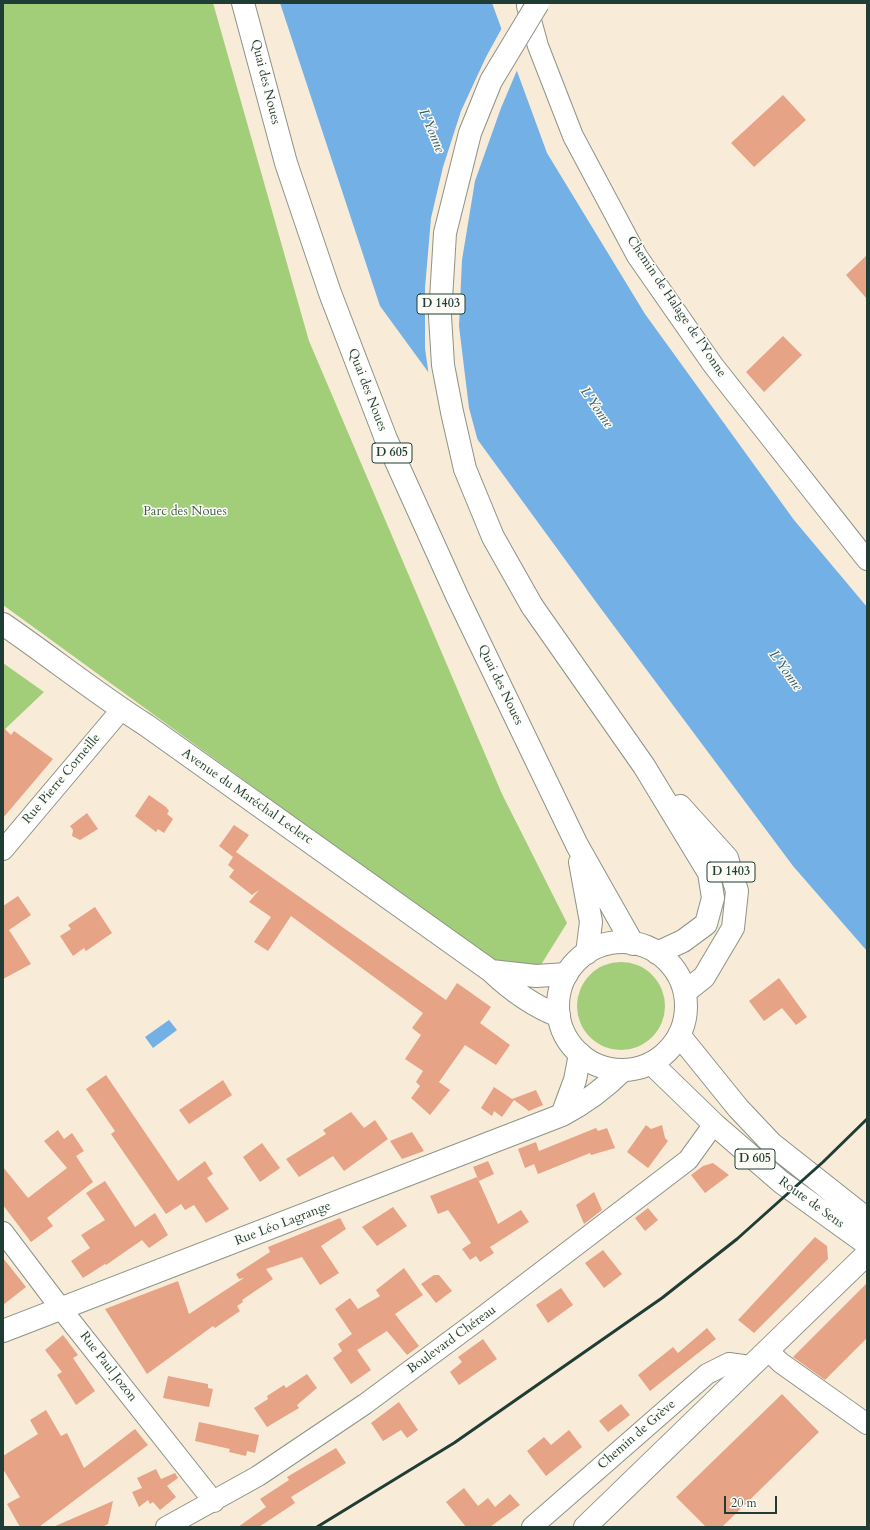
<!DOCTYPE html>
<html>
<head>
<meta charset="utf-8">
<style>
	body { margin:0 }
	#map { position:relative; width:870px; height:1530px; overflow:hidden; background:#f8ebd8; font-family:Cardo,serif }
	canvas { display:block }
	.frame { position:absolute; inset:0; border:4px solid #1f3d34; pointer-events:none }
	.scale { position:absolute; left:724px; top:1496px; width:53px; height:18px; box-sizing:border-box; border:2px solid #1f3d34; border-top:0; padding-left:5px; font-size:12px; line-height:14px; white-space:nowrap; color:#1f3d34; -webkit-text-stroke:3px #fdfcf7; paint-order:stroke }
</style>
</head>
<body>
<div id="map">
<canvas width="870" height="1530"></canvas>
<div class="frame"></div>
<div class="scale">20 m</div>
</div>
<script>
const g = document.querySelector('canvas').getContext('2d');
g.lineJoin = 'round';
function paint(path, color) {
  g.fillStyle = color;
  g.fill(path, 'evenodd');
}
function trace(path, color, width, dash) {
  g.strokeStyle = color;
  g.lineWidth = width;
  g.lineCap = dash ? 'butt' : 'round';
  g.setLineDash(dash || []);
  g.stroke(path);
}
function write(font, color, halo, rows, align = 'center') {
  g.font = font + ' Cardo,serif';
  g.lineWidth = 3;
  g.setLineDash([]);
  g.textBaseline = 'middle';
  g.strokeStyle = halo;
  g.fillStyle = color;
  for (const [text, x, y, turn = 0] of rows) {
    g.save();
    g.translate(x, y);
    g.rotate((+turn || 0) * Math.PI / 180);
    g.textAlign = isNaN(turn) ? turn : align;
    if (halo) g.strokeText(text, 0, 0);
    g.fillText(text, 0, 0);
    g.restore();
  }
}
const green = new Path2D(`
	M 3,3 L 213,3 L 309,341 L 502,794 L 567,923 L 529,984 L 395,890 L 3,605 Z
	M 3,663 L 44,692 L 3,731 Z
	M577 1006a44 44 0 1 1 88 0a44 44 0 1 1-88 0Z`);
const water = new Path2D(`
	M 280,3 L 492,3 L 547,153 L 645,314 L 794,520 L 867,607 L 867,951 L 793,866 L 599,606 L 380,306 Z
	M 169,1020 L 177,1030 L 153,1048 L 145,1037 Z`);
const pier = new Path2D(`
	M 503,26 L 518,68 L 501,108 L 475,181 L 462,260 L 459,326 L 469,408 L 479,445 L 429,377 L 425,348 L 425,288 L 431,218 L 443,167 L 461,111 L 486,57 Z`);
const building = new Path2D(`
	M 783,95 L 806,120 L 754,167 L 731,143 Z
	M 867,255 L 867,299 L 846,275 Z
	M 783,336 L 802,355 L 764,392 L 746,372 Z
	M 3,727 L 11,735 L 14,731 L 53,759 L 3,818 Z
	M 149,795 L 166,807 L 169,811 L 167,814 L 173,819 L 164,833 L 158,829 L 156,832 L 135,816 Z
	M 87,813 L 98,829 L 80,840 L 72,836 L 73,830 L 70,826 Z
	M 234,825 L 249,835 L 236,852 L 267,874 L 446,1000 L 457,983 L 491,1007 L 480,1023 L 510,1045 L 496,1065 L 465,1045 L 439,1082 L 450,1090 L 430,1115 L 411,1098 L 420,1086 L 416,1082 L 423,1071 L 405,1059 L 421,1035 L 412,1028 L 423,1013 L 291,916 L 268,951 L 254,942 L 271,917 L 249,902 L 259,890 L 252,895 L 229,877 L 234,870 L 228,865 L 233,857 L 219,846 Z
	M 18,896 L 31,915 L 9,930 L 31,964 L 3,979 L 3,906 Z
	M 95,907 L 112,933 L 86,951 L 84,948 L 73,956 L 60,936 L 71,929 L 68,925 Z
	M 779,978 L 807,1017 L 796,1025 L 782,1008 L 764,1021 L 749,1001 Z
	M 106,1075 L 178,1181 L 205,1161 L 213,1174 L 207,1178 L 229,1209 L 206,1223 L 194,1205 L 185,1210 L 181,1204 L 166,1214 L 111,1134 L 115,1131 L 86,1089 Z
	M 223,1080 L 232,1095 L 189,1124 L 179,1110 Z
	M 494,1087 L 512,1099 L 536,1090 L 543,1105 L 529,1111 L 514,1100 L 502,1117 L 494,1111 L 492,1116 L 481,1108 Z
	M 351,1112 L 364,1128 L 375,1120 L 388,1139 L 344,1171 L 333,1156 L 299,1177 L 286,1159 L 326,1134 L 323,1130 Z
	M 646,1125 L 651,1129 L 662,1125 L 665,1138 L 668,1141 L 648,1168 L 627,1152 Z
	M 596,1128 L 598,1131 L 607,1128 L 615,1148 L 591,1155 L 590,1153 L 538,1174 L 534,1164 L 525,1168 L 518,1149 L 536,1142 L 539,1151 Z
	M 58,1130 L 64,1139 L 72,1133 L 84,1151 L 76,1156 L 93,1182 L 47,1218 L 53,1226 L 31,1242 L 3,1205 L 3,1167 L 28,1198 L 67,1168 L 44,1141 Z
	M 412,1132 L 424,1151 L 402,1159 L 390,1141 Z
	M 262,1143 L 280,1168 L 260,1182 L 243,1157 Z
	M 488,1161 L 494,1174 L 479,1181 L 473,1167 Z
	M 713,1163 L 729,1175 L 705,1193 L 691,1175 L 703,1166 Z
	M 477,1177 L 498,1224 L 521,1210 L 529,1222 L 490,1247 L 494,1253 L 480,1262 L 476,1256 L 470,1260 L 462,1249 L 471,1243 L 448,1210 L 438,1214 L 430,1196 Z
	M 105,1181 L 135,1227 L 155,1213 L 168,1235 L 149,1248 L 142,1240 L 106,1265 L 105,1264 L 83,1278 L 71,1261 L 90,1248 L 81,1235 L 105,1220 L 86,1193 Z
	M 594,1192 L 602,1210 L 584,1224 L 576,1205 Z
	M 393,1207 L 407,1226 L 377,1246 L 362,1227 Z
	M 648,1208 L 658,1220 L 645,1231 L 635,1218 Z
	M 340,1218 L 346,1229 L 321,1246 L 339,1273 L 320,1285 L 302,1257 L 266,1269 L 273,1279 L 242,1300 L 243,1302 L 237,1306 L 240,1311 L 215,1328 L 213,1326 L 147,1374 L 105,1309 L 178,1281 L 189,1314 L 244,1278 L 239,1279 L 236,1274 L 270,1252 L 268,1247 Z
	M 815,1237 L 827,1246 L 828,1259 L 754,1333 L 738,1320 Z
	M 603,1250 L 622,1274 L 604,1288 L 585,1263 Z
	M 3,1258 L 26,1287 L 3,1305 Z
	M 404,1268 L 423,1295 L 395,1314 L 419,1346 L 407,1355 L 387,1331 L 357,1350 L 371,1370 L 351,1384 L 333,1358 L 342,1351 L 338,1344 L 352,1334 L 335,1309 L 350,1298 L 358,1309 L 380,1296 L 376,1290 Z
	M 434,1275 L 439,1275 L 452,1291 L 436,1303 L 421,1284 Z
	M 867,1283 L 867,1338 L 825,1380 L 793,1357 Z
	M 561,1288 L 573,1305 L 548,1323 L 536,1305 Z
	M 707,1328 L 716,1339 L 650,1391 L 638,1375 L 673,1347 L 678,1353 Z
	M 63,1335 L 78,1355 L 73,1358 L 95,1391 L 76,1405 L 57,1375 L 62,1372 L 45,1350 Z
	M 483,1339 L 497,1359 L 459,1385 L 450,1372 L 462,1362 L 458,1357 Z
	M 307,1374 L 317,1388 L 297,1405 L 299,1408 L 267,1427 L 254,1408 L 268,1399 L 267,1396 L 284,1385 L 286,1388 Z
	M 168,1376 L 208,1384 L 208,1388 L 213,1389 L 209,1407 L 163,1398 Z
	M 782,1394 L 819,1432 L 722,1527 L 706,1527 L 676,1497 Z
	M 399,1402 L 418,1430 L 407,1438 L 401,1430 L 383,1441 L 371,1423 Z
	M 621,1404 L 630,1415 L 608,1432 L 599,1421 Z
	M 46,1410 L 61,1436 L 67,1433 L 84,1468 L 135,1429 L 148,1445 L 39,1527 L 20,1527 L 7,1504 L 20,1497 L 3,1469 L 3,1456 L 38,1434 L 30,1420 Z
	M 199,1422 L 259,1435 L 255,1453 L 247,1451 L 246,1456 L 229,1452 L 230,1449 L 195,1441 Z
	M 569,1430 L 582,1447 L 546,1476 L 527,1451 L 544,1437 L 551,1445 Z
	M 336,1448 L 346,1463 L 291,1497 L 295,1503 L 259,1527 L 238,1527 L 266,1507 L 260,1499 L 289,1480 L 287,1477 Z
	M 156,1469 L 161,1479 L 175,1473 L 178,1478 L 167,1486 L 176,1497 L 160,1510 L 153,1502 L 150,1504 L 148,1500 L 139,1507 L 132,1492 L 142,1488 L 137,1478 Z
	M 464,1488 L 478,1506 L 488,1498 L 495,1507 L 510,1494 L 520,1505 L 490,1527 L 466,1527 L 446,1502 Z
	M 113,1501 L 108,1524 L 102,1527 L 53,1527 Z`);
const minor = new Path2D(`
	M 527,6 L 538,46 L 573,136 L 637,256 L 713,365 L 867,560
	M 3,850 L 121,710
	M 3,1232 L 62,1310 L 214,1502
	M 767,1350 L 781,1363 L 867,1424
	M 166,1527 L 258,1476 L 365,1404 L 481,1318 L 688,1160 L 714,1124
	M 532,1527 L 707,1374 L 729,1363 L 750,1366`);
const tertiary = new Path2D(`
	M 585,1527 L 867,1254`);
const secondary = new Path2D(`
	M 3,624 C 51,657 97,694 146,725 L 491,971 C 512,991 533,1006 559,1016
	M 491,971 L 536,976 L 567,974
	M 562,1115 L 575,1080 L 580,1054
	M 3,1331 L 562,1115 C 585,1103 604,1089 623,1070`);
const primary = new Path2D(`
	M 243,3 L 286,163 L 330,293 L 386,439 L 457,596 L 577,845 L 633,944
	M 532,606 L 644,766 L 709,873 L 713,898 L 706,924 L 683,941 L 657,953
	M 680,806 L 727,858 L 737,891 L 733,928 L 704,977 L 685,992
	M 580,862 L 591,922 L 587,953
	M558 1006a64 64 0 1 1 128 0a64 64 0 1 1-128 0Z
	M 679,1035 L 738,1108 L 772,1144 L 867,1219
	M 651,1063 L 714,1124 L 781,1182 L 867,1244`);
const rail = new Path2D(`
	M 317,1527 L 454,1443 L 662,1298 L 737,1239 L 823,1162 L 867,1119`);
const primaryBridge = new Path2D(`
	M 532,606 L 493,537 L 465,469 L 452,412 L 443,365 L 440,316 L 445,233 L 470,133 L 491,81 L 538,3`);
const shields = [
	[441,304,48],
	[392,453,40],
	[731,872,48],
	[755,1159,40]
];
const shieldNames = [
	["D 1403",441,304],
	["D 605",392,453],
	["D 1403",731,872],
	["D 605",755,1159]
];
const streetNames = [
	["Quai des Noues",265,82,76],
	["Chemin de Halage de l'Yonne",676,307,56],
	["Quai des Noues",367,390,69],
	["Quai des Noues",500,685,64],
	["Rue Pierre Corneille",62,779,-50],
	["Avenue du Maréchal Leclerc",247,797,35],
	["Route de Sens",811,1203,36],
	["Rue Léo Lagrange",283,1224,-21],
	["Boulevard Chéreau",452,1340,-36],
	["Rue Paul Jozon",108,1367,52],
	["Chemin de Grève",637,1435,-41]
];
const parkNames = [
	["Parc des Noues",185,512]
];
const waterNames = [
	["L'Yonne",431,131,67],
	["L'Yonne",596,408,55],
	["L'Yonne",785,671,54]
];
paint(green, '#a2ce7a');
paint(water, '#72b0e5');
paint(pier, '#f8ebd8');
paint(building, '#e6a385');
trace(minor, '#8c9486', 22);
trace(tertiary, '#8c9486', 24);
trace(secondary, '#8c9486', 24);
trace(primary, '#8c9486', 24);
trace(minor, '#fff', 20);
trace(tertiary, '#fff', 22);
trace(secondary, '#fff', 22);
trace(primary, '#fff', 22);
trace(rail, '#1f3d34', 3);
trace(primaryBridge, '#8c9486', 24, []);
trace(primaryBridge, '#fff', 22);
for (const [x, y, w] of shields) {
  const box = new Path2D();
  box.roundRect(x - w / 2, y - 10, w, 20, 3);
  g.fillStyle = '#fdfcf7';
  g.fill(box);
  trace(box, '#1f3d34', 1);
}
write('bold 12px', '#1f3d34', null, shieldNames);
write('13px', '#1f3d34', '#fdfcf7', streetNames);
write('13px', '#406146', '#fdfcf7', parkNames);
write('italic 14px', '#386069', '#fdfcf7', waterNames);
</script>
</body>
</html>
